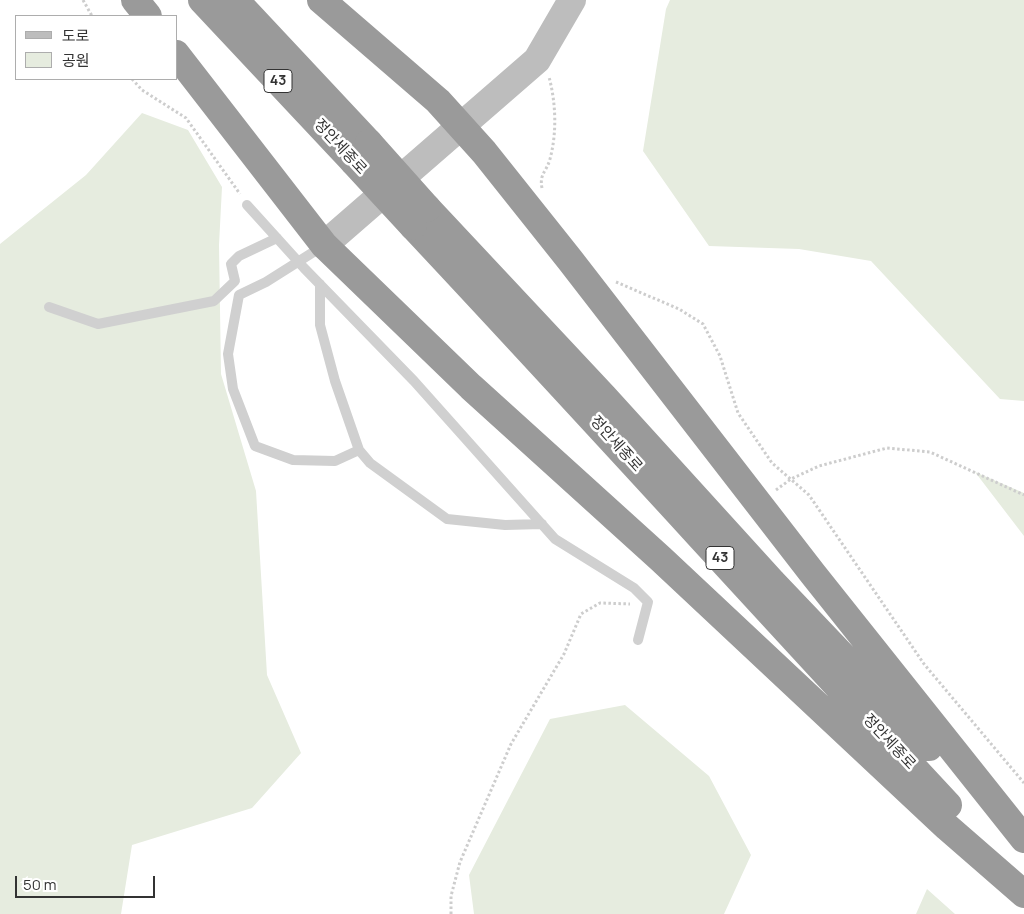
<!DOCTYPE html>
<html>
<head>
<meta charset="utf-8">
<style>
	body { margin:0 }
	#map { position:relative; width:1024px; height:914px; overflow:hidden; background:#fff; font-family:Manrope,"Noto Sans KR",sans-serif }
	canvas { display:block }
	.legend { position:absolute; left:15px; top:15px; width:162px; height:65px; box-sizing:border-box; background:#fff; border:1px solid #adadad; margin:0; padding:6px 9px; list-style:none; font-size:15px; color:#333 }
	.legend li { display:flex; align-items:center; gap:10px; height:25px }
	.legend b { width:25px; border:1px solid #adadad }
	.scale { position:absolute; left:15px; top:876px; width:140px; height:22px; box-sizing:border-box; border:2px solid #333; border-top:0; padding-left:6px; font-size:15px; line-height:18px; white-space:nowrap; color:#333; -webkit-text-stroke:4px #fff; paint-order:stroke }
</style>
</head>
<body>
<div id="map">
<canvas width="1024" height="914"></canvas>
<ul class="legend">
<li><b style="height:6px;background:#bdbdbd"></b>도로</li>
<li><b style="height:14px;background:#e6ecdf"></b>공원</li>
</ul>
<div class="scale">50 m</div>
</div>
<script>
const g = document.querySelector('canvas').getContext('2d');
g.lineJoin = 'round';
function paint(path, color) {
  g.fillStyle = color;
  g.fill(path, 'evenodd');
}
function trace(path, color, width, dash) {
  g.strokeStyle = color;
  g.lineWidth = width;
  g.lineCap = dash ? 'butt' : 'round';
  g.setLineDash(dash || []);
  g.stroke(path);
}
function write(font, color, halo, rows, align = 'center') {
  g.font = font + ' Manrope,"Noto Sans KR",sans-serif';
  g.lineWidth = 5;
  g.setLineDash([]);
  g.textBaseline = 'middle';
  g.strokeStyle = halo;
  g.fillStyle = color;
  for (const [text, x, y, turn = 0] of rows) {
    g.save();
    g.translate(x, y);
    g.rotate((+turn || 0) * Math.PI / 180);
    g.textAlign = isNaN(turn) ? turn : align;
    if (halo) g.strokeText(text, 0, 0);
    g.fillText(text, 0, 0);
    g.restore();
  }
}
const green = new Path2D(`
	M 670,0 L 1024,0 L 1024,401 L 1000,399 L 871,261 L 799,249 L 709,246 L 643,151 L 666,9 Z
	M 142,113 L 188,130 L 222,187 L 219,245 L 221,374 L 256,491 L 267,675 L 301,753 L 252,808 L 132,845 L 121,914 L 0,914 L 0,244 L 86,175 Z
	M 975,472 L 1024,493 L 1024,536 Z
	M 625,705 L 709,776 L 751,855 L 724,914 L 474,914 L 469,875 L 550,719 Z
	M 927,889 L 955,914 L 916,914 Z`);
const path = new Path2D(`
	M 83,0 L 92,16
	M 132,79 L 142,90 L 186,118 L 240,194
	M 542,188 C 539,174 547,171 550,159 C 557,133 556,103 549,77
	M 616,282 L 679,309 L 703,324 L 720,356 L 738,413 L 772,463 L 809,495 L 924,664 L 1024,783
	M 776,490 L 791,479 L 819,466 L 887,448 L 930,452 L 1024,495
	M 451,914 L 451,896 L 460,862 L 511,744 L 564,654 L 581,614 L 600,603 L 630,604`);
const lane = new Path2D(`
	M 247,205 L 304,268 L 414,381 L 555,539 L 634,588 L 648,602 L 638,640
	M 323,246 L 266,282 L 239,295 L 228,354 L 233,389 L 255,446 L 293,460 L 335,461 L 359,450
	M 320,284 L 320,325 L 335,381 L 359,450 L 370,463 L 447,519 L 505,525 L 542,524
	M 49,307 L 98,324 L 214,301 L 235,281 L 231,264 L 239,256 L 277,238`);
const secondary = new Path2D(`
	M 324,245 L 537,60 L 572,0`);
const highway = new Path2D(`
	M 135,0 L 148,16
	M 202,0 L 354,162
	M 235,0 L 369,143
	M 321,0 L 438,101 L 484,152 L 570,260 L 813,574 L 1024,839
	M 176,54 L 324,245 L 471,387 L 661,559 L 947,827 L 1024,894
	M 427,208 L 604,397 L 772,582 L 929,747
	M 413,226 C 593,418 769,613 948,805`);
const highwayBridge = new Path2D(`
	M 369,143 L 427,208
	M 354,162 L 413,226`);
const shields = [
	[278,81,28],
	[720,558,28]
];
const shieldNames = [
	["43",278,81],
	["43",720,558]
];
const streetNames = [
	["정안세종로",340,147,47],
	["정안세종로",616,444,48],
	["정안세종로",889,742,47]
];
paint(green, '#e6ecdf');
trace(path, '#cdcdcd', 3, [2.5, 2.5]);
trace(lane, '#d0d0d0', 10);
trace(secondary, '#bdbdbd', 28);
trace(highway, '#9a9a9a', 28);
trace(highwayBridge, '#9a9a9a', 28);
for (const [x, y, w] of shields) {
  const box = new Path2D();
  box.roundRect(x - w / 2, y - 11.5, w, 23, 4);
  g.fillStyle = '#fff';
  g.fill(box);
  trace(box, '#333', 1);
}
write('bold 14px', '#333', null, shieldNames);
write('15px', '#333', '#fff', streetNames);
</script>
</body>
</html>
